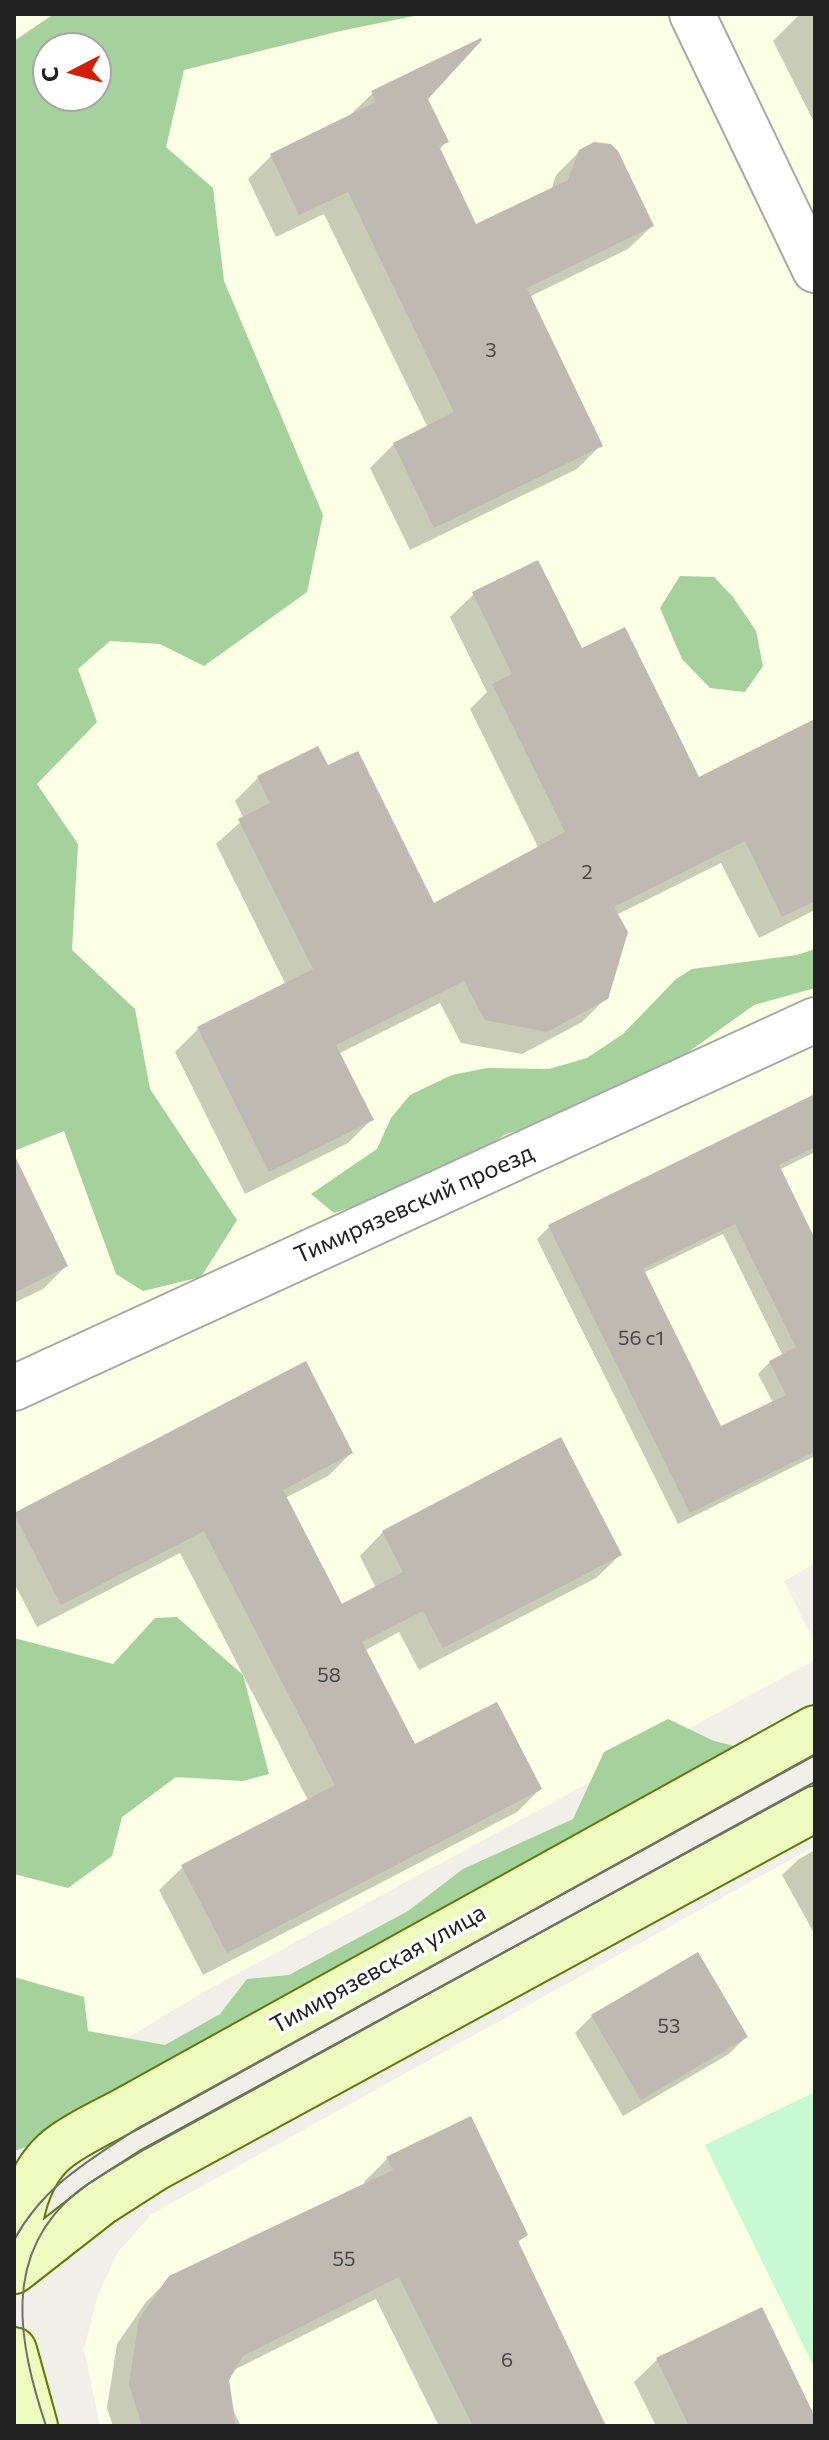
<!DOCTYPE html>
<html>
<head>
<meta charset="utf-8">
<style>
	body { margin:0 }
	#map { position:relative; width:829px; height:2440px; overflow:hidden; background:#f1f0e8; font-family:Commissioner,sans-serif }
	canvas { display:block }
	.frame { position:absolute; inset:0; border:16px solid #212121; pointer-events:none }
	.north { position:absolute; left:32px; top:32px; width:80px; height:80px; box-sizing:border-box; background:#fff; border:2px solid #a6a6a6; border-radius:50%; rotate:264deg; font-size:22px; font-weight:700; line-height:32px; text-align:center; color:#212121 }
	.north::after { content:''; display:block; margin:auto; width:28px; height:36px; background:#d31e00; clip-path:polygon(50% 0,100% 100%,50% 72%,0 100%) }
</style>
</head>
<body>
<div id="map">
<canvas width="829" height="2440"></canvas>
<div class="frame"></div>
<div class="north">С</div>
</div>
<script>
const g = document.querySelector('canvas').getContext('2d');
g.lineJoin = 'round';
function paint(path, color) {
  g.fillStyle = color;
  g.fill(path, 'evenodd');
}
function trace(path, color, width, dash) {
  g.strokeStyle = color;
  g.lineWidth = width;
  g.lineCap = dash ? 'butt' : 'round';
  g.setLineDash(dash || []);
  g.stroke(path);
}
function write(font, color, halo, rows, align = 'center') {
  g.font = font + ' Commissioner,sans-serif';
  g.lineWidth = 7;
  g.setLineDash([]);
  g.textBaseline = 'middle';
  g.strokeStyle = halo;
  g.fillStyle = color;
  for (const [text, x, y, turn = 0] of rows) {
    g.save();
    g.translate(x, y);
    g.rotate((+turn || 0) * Math.PI / 180);
    g.textAlign = isNaN(turn) ? turn : align;
    if (halo) g.strokeText(text, 0, 0);
    g.fillText(text, 0, 0);
    g.restore();
  }
}
const education = new Path2D(`
	M 14,14 L 815,14 L 815,1563 L 784,1581 L 815,1644 L 815,1660 L 209,1989 L 64,2076 L 14,2085 L 14,1515 L 61,1605 L 204,1531 L 335,1785 L 227,1953 L 542,1789 L 497,1702 L 415,1744 L 362,1642 L 423,1611 L 443,1648 L 622,1555 L 561,1438 L 382,1530 L 403,1572 L 342,1603 L 283,1490 L 353,1453 L 306,1362 L 14,1513 ZM 48,48 L 96,48 L 96,96 L 48,96 Z
	M 815,1846 L 815,2426 L 100,2426 L 84,2349 L 98,2295 L 118,2252 L 152,2214 Z`);
const forest = new Path2D(`
	M 54,14 L 424,14 L 340,31 L 184,70 L 166,147 L 213,188 L 224,281 L 323,515 L 307,592 L 204,666 L 160,644 L 110,641 L 78,669 L 97,722 L 37,784 L 78,844 L 72,950 L 135,1009 L 150,1089 L 237,1220 L 201,1277 L 143,1291 L 116,1274 L 64,1131 L 14,1151 L 14,41 ZM 96,48 L 96,96 L 48,96 L 48,48 Z
	M 680,576 L 714,577 L 733,597 L 756,631 L 763,666 L 745,692 L 710,688 L 682,659 L 660,608 Z
	M 815,949 L 815,988 L 754,1005 L 659,1073 L 584,1111 L 506,1134 L 439,1178 L 334,1213 L 311,1194 L 377,1149 L 391,1118 L 410,1095 L 452,1075 L 487,1068 L 549,1069 L 587,1058 L 623,1034 L 676,979 L 692,969 L 797,955 Z
	M 177,1617 L 243,1675 L 269,1774 L 243,1781 L 176,1777 L 122,1817 L 112,1856 L 68,1888 L 14,1874 L 14,1638 L 113,1664 L 155,1618 Z
	M 668,1719 L 714,1741 L 739,1747 L 63,2134 L 14,2151 L 14,1977 L 84,1997 L 88,2031 L 165,2045 L 220,2014 L 247,1979 L 289,1975 L 408,1911 L 463,1869 L 573,1819 L 604,1752 Z`);
const park = new Path2D(`
	M 815,2092 L 815,2369 L 705,2145 Z`);
const shadow = new Path2D(`
	M 800,14 L 815,14 L 815,124 L 773,41 Z
	M 373,93 L 426,98 L 446,142 L 439,150 L 475,227 L 551,191 L 556,175 L 580,151 L 652,226 L 628,249 L 529,297 L 601,445 L 577,469 L 410,550 L 370,468 L 394,444 L 428,428 L 324,214 L 276,237 L 248,179 L 271,156 L 349,116 Z
	M 474,594 L 581,651 L 698,779 L 815,739 L 815,910 L 759,938 L 721,863 L 616,915 L 606,998 L 582,1022 L 522,1054 L 461,1043 L 440,1003 L 338,1054 L 371,1120 L 348,1143 L 245,1194 L 175,1052 L 198,1029 L 286,985 L 216,844 L 244,819 L 235,801 L 258,778 L 327,768 L 433,906 L 539,849 L 470,709 L 487,692 L 450,617 Z
	M 815,1096 L 815,1152 L 779,1170 L 815,1244 L 815,1456 L 678,1524 L 537,1239 L 549,1227 ZM 723,1234 L 783,1356 L 770,1362 L 758,1374 L 773,1403 L 720,1429 L 643,1273 Z
	M 14,1174 L 66,1266 L 43,1289 L 14,1303 Z
	M 305,1364 L 351,1453 L 328,1476 L 285,1498 L 342,1606 L 376,1588 L 360,1556 L 383,1532 L 620,1555 L 596,1578 L 419,1670 L 399,1632 L 364,1651 L 414,1747 L 540,1789 L 517,1812 L 203,1975 L 159,1890 L 183,1867 L 309,1802 L 180,1553 L 37,1627 L 14,1583 L 14,1515 Z
	M 815,1850 L 815,1935 L 782,1875 L 799,1859 Z
	M 592,2016 L 746,2037 L 729,2054 L 623,2116 L 575,2033 Z
	M 470,2119 L 526,2235 L 517,2243 L 604,2426 L 439,2426 L 376,2299 L 232,2371 L 227,2379 L 231,2406 L 241,2426 L 113,2426 L 107,2408 L 117,2344 L 146,2302 L 170,2278 L 366,2185 L 364,2182 L 387,2159 Z
	M 657,2360 L 815,2422 L 815,2426 L 656,2426 L 634,2382 Z`);
const building = new Path2D(`
	M 481,38 L 482,40 L 428,99 L 449,142 L 439,146 L 476,224 L 568,180 L 579,150 L 594,142 L 611,144 L 618,151 L 654,226 L 527,288 L 603,446 L 434,528 L 393,443 L 454,412 L 348,192 L 299,215 L 270,154 L 376,102 L 371,91 Z
	M 538,560 L 582,648 L 625,627 L 699,777 L 815,719 L 815,901 L 782,917 L 745,841 L 614,907 L 628,932 L 608,999 L 547,1032 L 485,1020 L 464,981 L 336,1045 L 374,1120 L 269,1172 L 197,1027 L 313,969 L 238,819 L 270,803 L 257,776 L 318,746 L 328,765 L 358,751 L 434,903 L 565,832 L 492,684 L 512,674 L 472,592 Z
	M 815,1094 L 815,1147 L 779,1165 L 815,1239 L 815,1454 L 814,1452 L 690,1513 L 548,1225 ZM 735,1224 L 796,1347 L 769,1361 L 786,1395 L 721,1426 L 643,1268 Z
	M 14,1154 L 68,1266 L 14,1293 Z
	M 306,1361 L 353,1453 L 283,1490 L 342,1604 L 403,1572 L 382,1531 L 561,1437 L 622,1555 L 443,1648 L 423,1611 L 362,1642 L 415,1744 L 497,1702 L 542,1789 L 227,1953 L 181,1865 L 335,1785 L 204,1531 L 61,1605 L 14,1513 Z
	M 698,1952 L 748,2037 L 641,2100 L 591,2015 Z
	M 471,2116 L 528,2235 L 518,2241 L 606,2426 L 473,2426 L 399,2277 L 243,2356 L 229,2380 L 236,2426 L 142,2426 L 129,2384 L 139,2319 L 169,2276 L 393,2170 L 386,2157 Z
	M 762,2307 L 815,2417 L 815,2426 L 689,2426 L 656,2358 Z`);
const street = new Path2D(`
	M 692,14 L 815,270
	M 14,1388 L 815,1020`);
const secondary = new Path2D(`
	M 14,2269 C 18,2228 22,2181 54,2152 C 70,2137 105,2121 125,2110 L 815,1728
	M 14,2271 L 101,2203 L 154,2169 L 815,1809
	M 14,2350 L 35,2426`);
const tram = new Path2D(`
	M 14,2240 C 43,2187 86,2162 135,2130 L 815,1755
	M 46,2426 C 19,2344 0,2255 77,2192 C 98,2176 123,2163 145,2149 L 815,1782`);
const numberNames = [
	["3",491,350],
	["2",587,872],
	["56 с1",641,1338],
	["58",329,1675],
	["53",669,2026],
	["55",344,2259],
	["6",507,2360]
];
const streetNames = [
	["Тимирязевский проезд",414,1204,-24],
	["Тимирязевская улица",378,1969,-29]
];
paint(education, '#fbffe4');
paint(forest, '#a5d19d');
paint(park, '#c7fad2');
paint(shadow, '#0003');
paint(building, '#beb9b1');
trace(street, '#a8a8a8', 48);
trace(secondary, '#5e7c05', 48);
trace(street, '#fff', 44);
trace(secondary, '#eefabe', 44);
trace(tram, '#6f6f6f', 2);
write('20px', '#484745', null, numberNames);
write('24px', '#212121', '#fff', streetNames);
</script>
</body>
</html>
